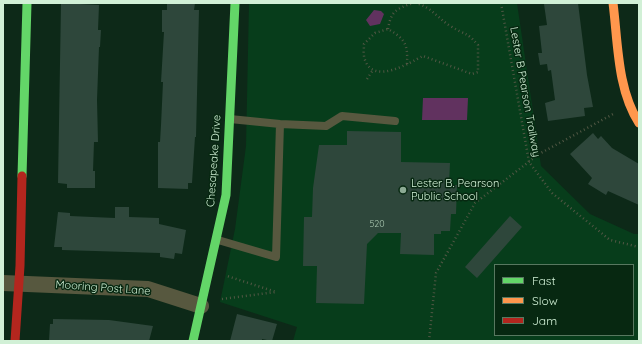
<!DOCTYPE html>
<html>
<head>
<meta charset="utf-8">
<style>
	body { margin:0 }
	#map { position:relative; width:642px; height:344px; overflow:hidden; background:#0d2918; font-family:Quicksand,sans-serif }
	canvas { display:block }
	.frame { position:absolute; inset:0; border:4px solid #d1f0d6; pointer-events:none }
	.legend { position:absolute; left:494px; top:264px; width:140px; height:72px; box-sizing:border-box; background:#072811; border:1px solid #587860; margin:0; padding:5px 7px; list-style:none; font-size:12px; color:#d1f0d6 }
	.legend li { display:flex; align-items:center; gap:8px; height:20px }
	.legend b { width:20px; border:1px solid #587860 }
</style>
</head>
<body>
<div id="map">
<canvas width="642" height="344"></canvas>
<div class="frame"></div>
<ul class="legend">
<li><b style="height:5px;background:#63d668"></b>Fast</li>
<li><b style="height:5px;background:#ff974d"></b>Slow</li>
<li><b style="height:5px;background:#b3261e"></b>Jam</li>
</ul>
</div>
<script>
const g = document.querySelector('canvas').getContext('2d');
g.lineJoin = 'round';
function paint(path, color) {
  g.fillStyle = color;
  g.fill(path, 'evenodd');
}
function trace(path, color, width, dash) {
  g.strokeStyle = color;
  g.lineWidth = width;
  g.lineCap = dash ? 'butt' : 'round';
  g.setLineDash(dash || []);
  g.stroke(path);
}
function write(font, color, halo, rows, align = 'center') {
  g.font = font + ' Quicksand,sans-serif';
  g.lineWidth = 3;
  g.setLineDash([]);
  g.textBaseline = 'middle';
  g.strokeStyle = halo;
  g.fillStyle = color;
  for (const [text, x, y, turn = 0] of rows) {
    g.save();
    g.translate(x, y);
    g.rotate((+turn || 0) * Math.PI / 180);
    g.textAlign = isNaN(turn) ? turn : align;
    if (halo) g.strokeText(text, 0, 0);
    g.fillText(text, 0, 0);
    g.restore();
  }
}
const built = new Path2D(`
	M 249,3 L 517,3 L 541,166 L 590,214 L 634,234 L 639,234 L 639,341 L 293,341 L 297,327 L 220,302 L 235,229 L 246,146 ZM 495,265 L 633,265 L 633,335 L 495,335 Z`);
const green = new Path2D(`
	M 374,10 L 381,11 L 384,14 L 380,24 L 370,26 L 366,20 Z
	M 423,98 L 468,98 L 467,120 L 422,120 Z`);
const building = new Path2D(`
	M 61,3 L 99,5 L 98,30 L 101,30 L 100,47 L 99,47 L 97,100 L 98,142 L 94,142 L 93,171 L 95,171 L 95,188 L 67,188 L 67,184 L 58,183 Z
	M 167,3 L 195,3 L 194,10 L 199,10 L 196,137 L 195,137 L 192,183 L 188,183 L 188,189 L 158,188 L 158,142 L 160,142 L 161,125 L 163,82 L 161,82 L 164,32 L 162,32 L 162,10 L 167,10 Z
	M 551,3 L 578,3 L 587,75 L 593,107 L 584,108 L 585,116 L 548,121 L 545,103 L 555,100 L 551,70 L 548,71 L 547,64 L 540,65 L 538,53 L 542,53 L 539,26 L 547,25 L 544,4 Z
	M 347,131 L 401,132 L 401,162 L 450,163 L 449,185 L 457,185 L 456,214 L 451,214 L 450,231 L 441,231 L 441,234 L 434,234 L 434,255 L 400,254 L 401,233 L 378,233 L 367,244 L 364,304 L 316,303 L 317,266 L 303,266 L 304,217 L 312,217 L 313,188 L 319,145 L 347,145 Z
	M 593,133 L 598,139 L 601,136 L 612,148 L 639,164 L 639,205 L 608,191 L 606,195 L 588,184 L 592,178 L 570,154 Z
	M 115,207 L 129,207 L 129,217 L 159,218 L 159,224 L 186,230 L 182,254 L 175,253 L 174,259 L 160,257 L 160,253 L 62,250 L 62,247 L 54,247 L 58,212 L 70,213 L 70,216 L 115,218 Z
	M 510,216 L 522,227 L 477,278 L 465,267 Z
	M 237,314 L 277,324 L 272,341 L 262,339 L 262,341 L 230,341 Z
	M 53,319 L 109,320 L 153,326 L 149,341 L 49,341 L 50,324 L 53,324 Z`);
const path = new Path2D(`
	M 501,3 L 529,162 L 552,193 L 610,240 L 639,247
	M 388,29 C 391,11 396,9 413,3
	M 407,64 C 408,44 405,39 388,29 L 375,33 L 364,44 C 364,49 363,55 365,60 C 374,85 409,63 423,56 L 472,74 L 478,72 L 478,45 C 467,32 465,35 452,27 C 438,19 433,8 416,3
	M 367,79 L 373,70
	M 222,299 L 276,292 L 227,276
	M 429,341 L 436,273 L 475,203 L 539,154 L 615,113`);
const lane = new Path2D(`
	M 230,119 L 280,124 L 326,126 L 342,116 L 395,121
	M 218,240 L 276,257 L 280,124`);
const street = new Path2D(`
	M 3,283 L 148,289 L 201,306`);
const fast = new Path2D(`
	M 22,176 L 27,3
	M 193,341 L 226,195 L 235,3`);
const slow = new Path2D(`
	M 613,3 C 618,42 617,89 639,123`);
const jam = new Path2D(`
	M 15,341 L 20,266 L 22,176`);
const markers = [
	[403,190,4,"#8caa94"]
];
const numberNames = [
	["520",377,224]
];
const streetNames = [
	["Lester B Pearson Trailway",525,92,80],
	["Chesapeake Drive",214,161,-86],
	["Mooring Post Lane",103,288,4]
];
const poiNames = [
	["Lester B. Pearson",411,184],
	["Public School",411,197]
];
paint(built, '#073d1b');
paint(green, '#61325f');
paint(building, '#2e473b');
trace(path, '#515744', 2.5, [1, 3]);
trace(lane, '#57583f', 8);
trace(street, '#57583f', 16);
trace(fast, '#63d668', 9);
trace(slow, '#ff974d', 9);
trace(jam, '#b3261e', 9);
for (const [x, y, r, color] of markers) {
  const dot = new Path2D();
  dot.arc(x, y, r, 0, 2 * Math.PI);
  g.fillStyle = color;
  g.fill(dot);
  trace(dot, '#072811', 1.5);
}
write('9px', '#a8c6af', null, numberNames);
write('11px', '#d1f0d6', '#072811', streetNames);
write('11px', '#d1f0d6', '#072811', poiNames, 'left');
</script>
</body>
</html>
